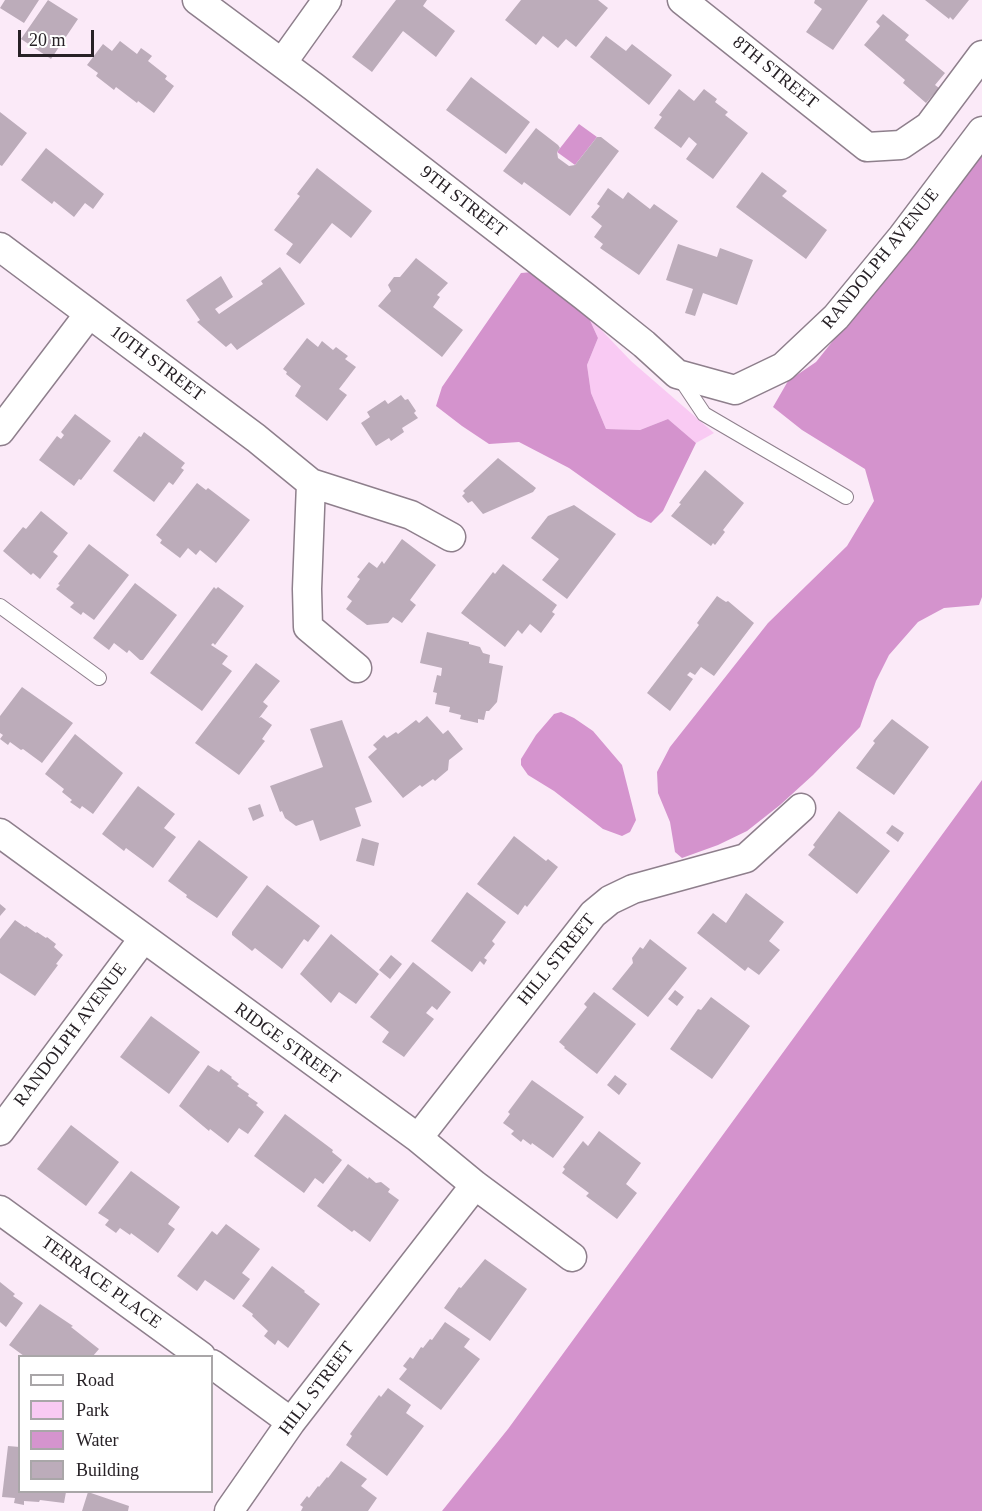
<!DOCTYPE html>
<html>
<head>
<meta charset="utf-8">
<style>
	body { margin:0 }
	#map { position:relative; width:982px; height:1511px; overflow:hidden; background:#fbeaf8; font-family:Georgia,serif }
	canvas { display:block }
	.legend { position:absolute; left:18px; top:1355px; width:195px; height:138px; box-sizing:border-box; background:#fff; border:2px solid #a9a6a8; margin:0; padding:8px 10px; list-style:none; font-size:18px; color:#272126 }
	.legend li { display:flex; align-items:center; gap:12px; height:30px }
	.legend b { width:30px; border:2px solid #a9a6a8 }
	.scale { position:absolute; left:18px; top:30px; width:76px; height:27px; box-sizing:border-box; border:3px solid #272126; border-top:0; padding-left:8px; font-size:18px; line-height:21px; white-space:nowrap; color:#272126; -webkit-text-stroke:4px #fff; paint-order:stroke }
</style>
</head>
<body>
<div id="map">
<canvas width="982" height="1511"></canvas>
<ul class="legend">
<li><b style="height:8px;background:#fff"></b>Road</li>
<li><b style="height:16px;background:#f9caf3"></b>Park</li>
<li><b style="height:16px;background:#d594ce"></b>Water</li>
<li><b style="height:16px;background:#bcacba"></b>Building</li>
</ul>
<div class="scale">20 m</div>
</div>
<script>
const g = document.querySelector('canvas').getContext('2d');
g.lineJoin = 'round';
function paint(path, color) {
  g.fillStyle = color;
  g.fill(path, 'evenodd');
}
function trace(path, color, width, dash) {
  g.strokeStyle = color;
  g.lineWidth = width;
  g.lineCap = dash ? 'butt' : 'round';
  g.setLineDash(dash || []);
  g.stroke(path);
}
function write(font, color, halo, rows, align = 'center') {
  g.font = font + ' Georgia,serif';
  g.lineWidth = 4.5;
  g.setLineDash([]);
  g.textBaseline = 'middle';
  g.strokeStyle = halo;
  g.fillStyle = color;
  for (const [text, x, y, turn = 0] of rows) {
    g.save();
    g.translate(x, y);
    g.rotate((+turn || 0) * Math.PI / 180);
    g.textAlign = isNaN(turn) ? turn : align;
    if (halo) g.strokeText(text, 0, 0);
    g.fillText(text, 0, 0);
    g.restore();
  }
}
const green = new Path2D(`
	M 588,316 L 631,361 L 714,433 L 696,443 L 668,419 L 640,430 L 606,429 L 591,393 L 587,365 L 598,338 Z`);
const forest = new Path2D(`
	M 982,154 L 982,597 L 979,605 L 944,608 L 918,622 L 889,655 L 876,681 L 860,727 L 813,775 L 780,805 L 747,831 L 718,845 L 682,858 L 675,852 L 670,822 L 658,793 L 657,772 L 670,747 L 768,623 L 847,546 L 874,501 L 865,469 L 802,430 L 773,407 L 788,381 L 816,362 Z
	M 533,272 L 588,316 L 598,338 L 587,365 L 591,393 L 606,429 L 640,430 L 668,419 L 696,443 L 663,511 L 651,523 L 638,517 L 569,468 L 519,442 L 489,444 L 462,426 L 436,406 L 442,387 L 521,273 Z
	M 982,780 L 982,1511 L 442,1511 L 508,1429 Z`);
const water = new Path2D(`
	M 579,124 L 597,137 L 575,165 L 557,152 Z
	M 561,712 L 574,718 L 593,731 L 622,765 L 636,820 L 630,832 L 622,836 L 603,829 L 554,791 L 528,775 L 521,765 L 521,759 L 536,735 L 554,714 Z`);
const building = new Path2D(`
	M 5,0 L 39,0 L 24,23 L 0,8 Z
	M 48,0 L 78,19 L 51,59 L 21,39 Z
	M 396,0 L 427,0 L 423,6 L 455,31 L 436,57 L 403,31 L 372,72 L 352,57 Z
	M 521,0 L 598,0 L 608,8 L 576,47 L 566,39 L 558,48 L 543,36 L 536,45 L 505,20 Z
	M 815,0 L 868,0 L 833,50 L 806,32 L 822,9 L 814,3 Z
	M 925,0 L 969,0 L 953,20 L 950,17 L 949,19 Z
	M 883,14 L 909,35 L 905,40 L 945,73 L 935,85 L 939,88 L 926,103 L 903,83 L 905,80 L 864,45 L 880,26 L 876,22 Z
	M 606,36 L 626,51 L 632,44 L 672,75 L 649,105 L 590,57 Z
	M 120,41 L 137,54 L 141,48 L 152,56 L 148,61 L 167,76 L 165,79 L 174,86 L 154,113 L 138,101 L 137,103 L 116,87 L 114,90 L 96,76 L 98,73 L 87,65 L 103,44 L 112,51 Z
	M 471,77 L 530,122 L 506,154 L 446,110 Z
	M 679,89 L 694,101 L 704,89 L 717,99 L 715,102 L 728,112 L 725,115 L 748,133 L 713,179 L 686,159 L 697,144 L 689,137 L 681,148 L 654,128 L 662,117 L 659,115 Z
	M 0,112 L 27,133 L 2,166 L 0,165 Z
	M 536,128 L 558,145 L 560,148 L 557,152 L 558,158 L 569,166 L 575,165 L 597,137 L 601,137 L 619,151 L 570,216 L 524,182 L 522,185 L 503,171 Z
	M 46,148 L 104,194 L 93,209 L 85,203 L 74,217 L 54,201 L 52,204 L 21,180 Z
	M 317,168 L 372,211 L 351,238 L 332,223 L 300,264 L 286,254 L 293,244 L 274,230 L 300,196 L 297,194 Z
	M 762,172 L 787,191 L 782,196 L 827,230 L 806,259 L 736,207 Z
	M 608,188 L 623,199 L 628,192 L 650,209 L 654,204 L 678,221 L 639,275 L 600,248 L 603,244 L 594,237 L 602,226 L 591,217 L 600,206 L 597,204 Z
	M 678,244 L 717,257 L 720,248 L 753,260 L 737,305 L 703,293 L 695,316 L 685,313 L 693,289 L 666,280 Z
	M 416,258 L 448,283 L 437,295 L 440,297 L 433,307 L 463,330 L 442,357 L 378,306 L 391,291 L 388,285 L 394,277 L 400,277 Z
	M 280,267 L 305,304 L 237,350 L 231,343 L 226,347 L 197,322 L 200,320 L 186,300 L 221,276 L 233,297 L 215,309 L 219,314 L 263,284 L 261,281 Z
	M 307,338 L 318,347 L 322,341 L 333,350 L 336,347 L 348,356 L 345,359 L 356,367 L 339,389 L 347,395 L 327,421 L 295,396 L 301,386 L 286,374 L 287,372 L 283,369 Z
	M 401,395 L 405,400 L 408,399 L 416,411 L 414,413 L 418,418 L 402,428 L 404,432 L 391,441 L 389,438 L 376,446 L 361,423 L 370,417 L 367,412 L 385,400 L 388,404 Z
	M 75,414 L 111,441 L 81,480 L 79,479 L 74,486 L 39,460 L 57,436 L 61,439 L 64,435 L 61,432 Z
	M 144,432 L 185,463 L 181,468 L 184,470 L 173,485 L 169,482 L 154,502 L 113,471 L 139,436 L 141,437 Z
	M 498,458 L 536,488 L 533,492 L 483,514 L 472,501 L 468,503 L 462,496 L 465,493 L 463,491 Z
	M 705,470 L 744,503 L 723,530 L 725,532 L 715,545 L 713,543 L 711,546 L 671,516 L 681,504 L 679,503 Z
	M 197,483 L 206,490 L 208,488 L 250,520 L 216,563 L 200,550 L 196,555 L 188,548 L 180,558 L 160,543 L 162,540 L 156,535 Z
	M 574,505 L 616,534 L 567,599 L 542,580 L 559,559 L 531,538 L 548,516 Z
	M 41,511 L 68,533 L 53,552 L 58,556 L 40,579 L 33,573 L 31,575 L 3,551 L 23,527 L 26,529 Z
	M 402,539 L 436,565 L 410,600 L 416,605 L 402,623 L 393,617 L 388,623 L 367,625 L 346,609 L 352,601 L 347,597 L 360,579 L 357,577 L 369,562 L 377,568 L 382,561 L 384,564 Z
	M 89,544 L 129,575 L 94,620 L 83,612 L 81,615 L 70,607 L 74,603 L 56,589 L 60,585 L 58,584 Z
	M 503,564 L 557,605 L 552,612 L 555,614 L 541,633 L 530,624 L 522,634 L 518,630 L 505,647 L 461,613 L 493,572 L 495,574 Z
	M 135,583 L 177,615 L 143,660 L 140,660 L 129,650 L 127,653 L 114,643 L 109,650 L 93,638 Z
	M 214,587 L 216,589 L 218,587 L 244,606 L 215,645 L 213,643 L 211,645 L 228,656 L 222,664 L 232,671 L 202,711 L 150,673 Z
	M 717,596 L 726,602 L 728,601 L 754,623 L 714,676 L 701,667 L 695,675 L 690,672 L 687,675 L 693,679 L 670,711 L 647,693 L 699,625 L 697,623 Z
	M 427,632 L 469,642 L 469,644 L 480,647 L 483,653 L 490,655 L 489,663 L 503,666 L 497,702 L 489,711 L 486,711 L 484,720 L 478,719 L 478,723 L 460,719 L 461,715 L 449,712 L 450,707 L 435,704 L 437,693 L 433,692 L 437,675 L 441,676 L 442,668 L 420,663 Z
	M 256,663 L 280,681 L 263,702 L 268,706 L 259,718 L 261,717 L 272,725 L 262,739 L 265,741 L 239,775 L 195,743 Z
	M 22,687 L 73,723 L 42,763 L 23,749 L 21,750 L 10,742 L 8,745 L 0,739 L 3,735 L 0,733 L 0,716 Z
	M 427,716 L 443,734 L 448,730 L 463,749 L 449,760 L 448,770 L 435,781 L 433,779 L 422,787 L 420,785 L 403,798 L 368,757 L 377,749 L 373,745 L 384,735 L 387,738 L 396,732 L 398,734 L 416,720 L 419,723 Z
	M 892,719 L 929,747 L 894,795 L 856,768 L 875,743 L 873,741 Z
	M 342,720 L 372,802 L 355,808 L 361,826 L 320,841 L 313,820 L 296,826 L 285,818 L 282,811 L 280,812 L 270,786 L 323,767 L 310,729 Z
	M 75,734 L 123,773 L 93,814 L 82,806 L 80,809 L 70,802 L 72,800 L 62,792 L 64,789 L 45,774 Z
	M 138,786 L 175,814 L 164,828 L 176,837 L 153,868 L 126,848 L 124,851 L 102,834 Z
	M 260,804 L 264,816 L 253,821 L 248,808 Z
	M 839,811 L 890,851 L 857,894 L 808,855 L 815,847 L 813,845 Z
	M 892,825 L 904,833 L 898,842 L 886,833 Z
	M 514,836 L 546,861 L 548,859 L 558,867 L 527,907 L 525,905 L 518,915 L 477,884 Z
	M 362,838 L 379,843 L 374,866 L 356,861 Z
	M 199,840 L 248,877 L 217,918 L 186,897 L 187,895 L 168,881 Z
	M 267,885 L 320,926 L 308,942 L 304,939 L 282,969 L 255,948 L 252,951 L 232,935 L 232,932 Z
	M 467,892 L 506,922 L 492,941 L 495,944 L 484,958 L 487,960 L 484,965 L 480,961 L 472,972 L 431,941 Z
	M 746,893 L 784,922 L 769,941 L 780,950 L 759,975 L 748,967 L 745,971 L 697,933 L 713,913 L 726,923 Z
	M 0,904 L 6,909 L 0,916 Z
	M 15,920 L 25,927 L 26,926 L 36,933 L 37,932 L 46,938 L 47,937 L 56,944 L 54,947 L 63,955 L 56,964 L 58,965 L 35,996 L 0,973 L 0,939 Z
	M 331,934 L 379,974 L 356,1004 L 339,992 L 331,1003 L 300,974 Z
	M 650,939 L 687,968 L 648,1017 L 612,989 L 633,963 L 632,958 L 640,947 L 643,949 Z
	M 391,955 L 402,964 L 390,979 L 379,970 Z
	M 413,962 L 451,992 L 437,1010 L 432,1006 L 426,1013 L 434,1019 L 404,1057 L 382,1042 L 389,1032 L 370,1017 Z
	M 675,990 L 684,997 L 677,1006 L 668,999 Z
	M 594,992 L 636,1024 L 597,1074 L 564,1048 L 565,1047 L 559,1042 L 587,1007 L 584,1004 Z
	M 711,997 L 750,1026 L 712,1079 L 670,1049 L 698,1009 L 701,1010 Z
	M 151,1016 L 200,1052 L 169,1094 L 120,1057 Z
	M 208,1065 L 219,1072 L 221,1069 L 232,1077 L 231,1078 L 239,1084 L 237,1086 L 249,1094 L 248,1096 L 258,1103 L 256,1105 L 264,1112 L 248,1134 L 239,1128 L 228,1143 L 210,1129 L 209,1131 L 179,1106 Z
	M 615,1075 L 627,1084 L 619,1095 L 607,1085 Z
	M 532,1080 L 584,1117 L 553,1158 L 532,1143 L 531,1145 L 523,1139 L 521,1142 L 511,1134 L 514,1131 L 503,1123 L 510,1114 L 508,1112 Z
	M 285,1114 L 333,1150 L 332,1152 L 342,1160 L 323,1184 L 315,1178 L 304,1193 L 254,1156 Z
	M 71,1125 L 119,1162 L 86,1206 L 37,1169 Z
	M 599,1131 L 641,1163 L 626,1184 L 637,1193 L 617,1219 L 586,1196 L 589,1193 L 562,1173 L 565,1169 L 563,1167 L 583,1141 L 588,1146 Z
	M 348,1164 L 368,1179 L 369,1177 L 376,1183 L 381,1182 L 390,1189 L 388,1192 L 399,1200 L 370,1242 L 354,1230 L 352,1232 L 317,1206 Z
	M 131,1171 L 180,1207 L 168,1224 L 175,1229 L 158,1253 L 131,1233 L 130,1235 L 120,1228 L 116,1233 L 105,1225 L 109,1220 L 98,1213 Z
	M 226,1224 L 260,1249 L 242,1273 L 250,1279 L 234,1300 L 205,1280 L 197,1291 L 177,1276 L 212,1231 L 217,1235 Z
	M 485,1259 L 527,1289 L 490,1341 L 444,1308 L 459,1287 L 461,1288 Z
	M 272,1266 L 305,1291 L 304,1292 L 320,1304 L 288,1348 L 278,1340 L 275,1345 L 264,1336 L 268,1331 L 252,1316 L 253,1314 L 242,1306 Z
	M 0,1282 L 15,1294 L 13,1296 L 23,1303 L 6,1327 L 0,1322 Z
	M 40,1304 L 73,1326 L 71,1327 L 99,1349 L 93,1356 L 24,1356 L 9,1345 Z
	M 445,1322 L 470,1339 L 464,1347 L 480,1359 L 441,1410 L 399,1379 L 407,1369 L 403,1366 L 410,1357 L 413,1359 L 421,1347 L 423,1348 L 430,1339 L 432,1340 Z
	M 388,1388 L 411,1405 L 406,1413 L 424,1426 L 387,1476 L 346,1445 L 352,1436 L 350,1434 L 379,1395 L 381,1397 Z
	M 8,1446 L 20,1447 L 20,1492 L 66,1492 L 64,1503 L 40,1500 L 39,1502 L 24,1501 L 24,1505 L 14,1503 L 15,1498 L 2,1497 Z
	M 341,1461 L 367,1479 L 361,1486 L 377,1498 L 368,1511 L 301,1511 L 303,1507 L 300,1505 L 307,1496 L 309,1498 L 318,1486 L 319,1487 L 327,1477 L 328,1478 Z
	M 88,1492 L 129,1506 L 128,1511 L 82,1511 Z`);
const service = new Path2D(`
	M 680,378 L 704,414 L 846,497
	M 0,606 L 99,678`);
const minor = new Path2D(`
	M 197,0 L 314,87 L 584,296 L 644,344 L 677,374 L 735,390 L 783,367 L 836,317 L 902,237 L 982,131
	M 682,0 L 867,147 L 901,145 L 929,126 L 982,55
	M 282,63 L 327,0
	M 0,247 L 256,438 L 311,483 L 411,515 L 451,537
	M 0,431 L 89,314
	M 311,483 L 307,589 L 308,627 L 357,668
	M 0,833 L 418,1138 L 475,1185 L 572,1257
	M 0,1131 L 143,939
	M 418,1138 L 593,914 L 610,900 L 633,889 L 746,858 L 801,808
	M 0,1210 L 201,1356
	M 212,1364 L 291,1422
	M 229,1511 L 291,1422 L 475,1185`);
const streetNames = [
	["8TH STREET",775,73,39],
	["9TH STREET",463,202,38],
	["RANDOLPH AVENUE",881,259,-51],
	["10TH STREET",157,364,37],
	["HILL STREET",557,960,-51],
	["RANDOLPH AVENUE",71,1035,-53],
	["RIDGE STREET",287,1044,36],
	["TERRACE PLACE",101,1283,36],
	["HILL STREET",317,1389,-53]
];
paint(green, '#f9caf3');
paint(forest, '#d493cd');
paint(water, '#d594ce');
paint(building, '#bcacba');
trace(service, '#8e7f8c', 16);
trace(minor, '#8e7f8c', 31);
trace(service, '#fff', 14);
trace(minor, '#fff', 28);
write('18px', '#272126', '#fff', streetNames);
</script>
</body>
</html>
